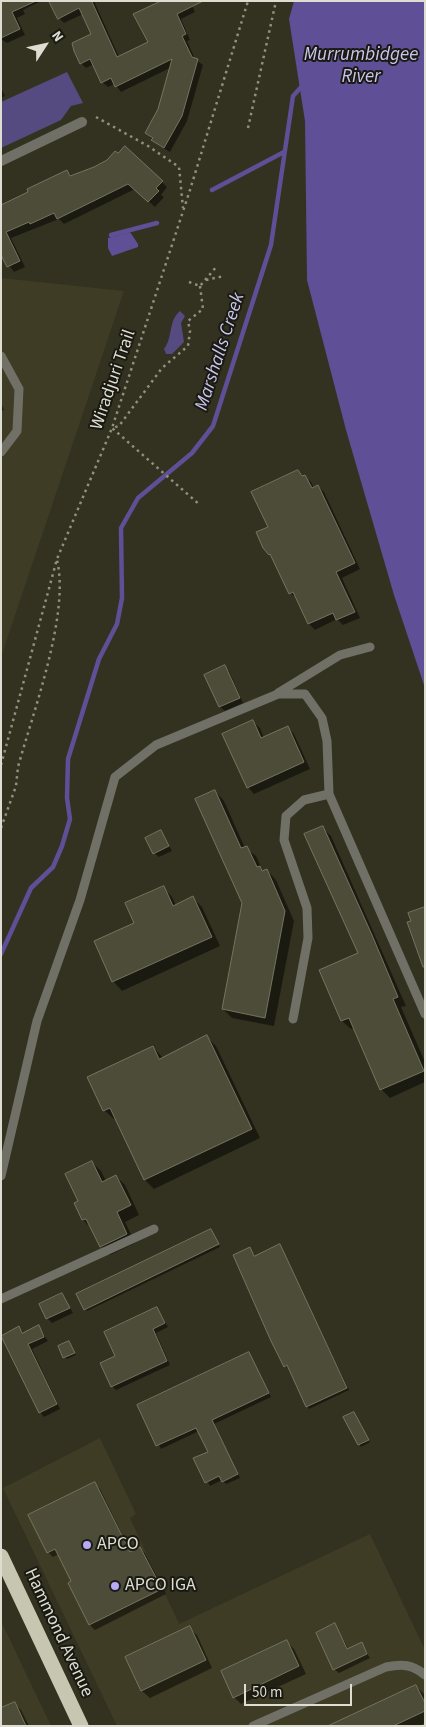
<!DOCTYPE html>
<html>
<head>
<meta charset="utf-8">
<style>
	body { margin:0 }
	#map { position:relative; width:426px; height:1727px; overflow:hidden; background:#333221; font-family:"Source Sans 3",sans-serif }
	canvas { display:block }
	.frame { position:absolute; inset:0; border:2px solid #ddddd2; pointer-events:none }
	.north { position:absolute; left:20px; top:20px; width:50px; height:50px; -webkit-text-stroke:4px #1a1a12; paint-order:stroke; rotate:55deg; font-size:14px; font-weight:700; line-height:20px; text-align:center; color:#ddddd2 }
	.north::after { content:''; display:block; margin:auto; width:18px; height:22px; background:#ddddd2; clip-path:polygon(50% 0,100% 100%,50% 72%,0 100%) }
	.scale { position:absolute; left:244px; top:1684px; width:108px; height:22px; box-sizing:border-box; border:2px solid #ddddd2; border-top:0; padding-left:6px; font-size:15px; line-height:18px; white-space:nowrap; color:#ddddd2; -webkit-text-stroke:4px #1a1a12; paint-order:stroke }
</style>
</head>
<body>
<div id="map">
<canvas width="426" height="1727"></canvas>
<div class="frame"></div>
<div class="north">N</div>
<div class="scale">50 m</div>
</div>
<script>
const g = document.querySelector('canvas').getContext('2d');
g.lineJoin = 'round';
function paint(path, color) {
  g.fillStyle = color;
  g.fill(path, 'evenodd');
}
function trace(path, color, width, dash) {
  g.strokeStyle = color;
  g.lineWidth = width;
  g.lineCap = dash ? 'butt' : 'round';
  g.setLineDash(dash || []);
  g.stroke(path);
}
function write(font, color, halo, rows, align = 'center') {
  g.font = font + ' "Source Sans 3",sans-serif';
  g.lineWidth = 4;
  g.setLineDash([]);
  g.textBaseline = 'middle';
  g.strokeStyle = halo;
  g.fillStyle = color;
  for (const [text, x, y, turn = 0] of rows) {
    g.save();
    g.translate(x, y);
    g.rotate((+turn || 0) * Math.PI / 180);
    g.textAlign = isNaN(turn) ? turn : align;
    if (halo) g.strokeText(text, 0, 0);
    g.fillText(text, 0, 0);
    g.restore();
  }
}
const built = new Path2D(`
	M 1,278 L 124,291 L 1,657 Z
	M 100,1438 L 136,1514 L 130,1518 L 179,1624 L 370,1534 L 425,1650 L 425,1726 L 117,1726 L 3,1488 Z
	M 1,1621 L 51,1726 L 1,1726 Z`);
const green = new Path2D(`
	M 67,72 L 83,103 L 71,106 L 61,120 L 1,148 L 1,102 Z
	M 180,311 L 185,316 L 181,323 L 184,342 L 172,354 L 166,354 L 164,349 C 173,338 168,321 180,311 Z`);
const water = new Path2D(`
	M 294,1 L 425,1 L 425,688 L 394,595 L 346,430 L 307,280 L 305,121 L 289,19 Z
	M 130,232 L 138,244 L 138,247 L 112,256 L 108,248 L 108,238 Z`);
const shadow = new Path2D(`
	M 1,1 L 41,1 L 23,10 L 25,14 L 17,18 L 25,35 L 7,43 L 1,39 Z
	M 51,1 L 94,1 L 119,57 L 150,43 L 135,15 L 190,1 L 195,12 L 181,19 L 190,40 L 187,41 L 195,59 L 203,65 L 187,121 L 170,152 L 158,145 L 146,133 L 160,109 L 172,67 L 121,92 L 115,84 L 108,87 L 102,82 L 94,64 L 86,68 L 81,63 L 93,34 L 83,14 L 64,23 L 59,18 Z
	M 1,88 L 5,96 L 1,98 Z
	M 67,171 L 73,177 L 162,182 L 167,187 L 161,195 L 164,197 L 155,207 L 135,189 L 64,224 L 59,219 L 11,238 L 25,267 L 14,272 L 1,254 L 1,203 L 4,205 L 30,193 Z
	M 1,403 L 4,410 L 1,411 Z
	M 298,471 L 311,482 L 314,488 L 318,486 L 324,492 L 360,569 L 342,578 L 360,618 L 343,625 L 337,619 L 315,630 L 309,624 L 298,599 L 290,593 L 270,554 L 269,528 Z
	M 224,667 L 229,671 L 243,703 L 225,711 L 220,707 L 206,675 Z
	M 253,722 L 260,728 L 264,738 L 287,727 L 294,734 L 310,769 L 254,794 L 248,787 Z
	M 215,791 L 224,801 L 245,848 L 256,856 L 263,871 L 267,870 L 276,880 L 294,921 L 274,1026 L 232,1018 L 223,1009 L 243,903 Z
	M 322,827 L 331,836 L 406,1006 L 401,1007 L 425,1062 L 425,1082 L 390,1098 L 381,1089 L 354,1028 L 351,1029 L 342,1021 L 320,971 L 359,954 Z
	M 160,831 L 172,851 L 159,857 L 154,853 Z
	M 163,887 L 172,897 L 176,905 L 193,898 L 202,907 L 220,946 L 122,991 L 113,981 L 136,924 Z
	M 207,1037 L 216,1046 L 260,1138 L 154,1189 L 145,1180 L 116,1118 L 114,1119 L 104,1110 L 153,1047 L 163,1058 Z
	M 92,1162 L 101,1171 L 106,1181 L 116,1176 L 125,1185 L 139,1215 L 125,1222 L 135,1243 L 110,1255 L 101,1246 L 92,1229 L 83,1220 L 79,1202 Z
	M 211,1230 L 220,1247 L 87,1311 L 85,1309 Z
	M 281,1248 L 349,1390 L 309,1409 L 289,1367 L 285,1366 L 250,1249 L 255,1257 Z
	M 62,1294 L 73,1313 L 52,1323 L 47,1318 Z
	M 157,1308 L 168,1327 L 156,1333 L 170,1365 L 116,1390 L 112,1386 L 117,1357 Z
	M 38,1327 L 48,1341 L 32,1349 L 60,1409 L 44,1417 L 40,1412 L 19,1328 L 24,1333 Z
	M 69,1343 L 76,1355 L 67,1359 L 65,1357 Z
	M 249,1353 L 271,1397 L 214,1424 L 240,1478 L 226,1484 L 222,1480 L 210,1486 L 195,1459 L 209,1452 L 199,1431 L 161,1449 L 139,1405 Z
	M 354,1413 L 370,1442 L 361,1447 L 345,1418 Z
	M 95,1484 L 100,1489 L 131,1553 L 140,1548 L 145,1553 L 166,1594 L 95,1630 L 90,1625 L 69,1583 L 73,1581 L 59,1554 L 53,1557 L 48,1552 Z
	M 335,1625 L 349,1650 L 361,1644 L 370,1658 L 339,1673 L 334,1669 Z
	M 189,1628 L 197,1635 L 212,1668 L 150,1698 L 142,1691 L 127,1658 Z
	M 287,1642 L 294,1649 L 306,1674 L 241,1704 L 234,1697 Z
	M 416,1686 L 425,1695 L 425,1723 L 419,1726 L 332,1726 Z
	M 14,1703 L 21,1710 L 29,1726 L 1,1726 Z`);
const stream = new Path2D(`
	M 212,190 L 284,152
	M 111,235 L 157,223
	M 1,954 L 31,888 L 53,867 L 62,846 L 70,819 L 67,798 L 68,759 L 99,659 L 117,624 L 122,598 L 121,528 L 138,498 L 192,453 L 213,426 L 271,245 L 293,96 L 303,85`);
const building = new Path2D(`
	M 1,1 L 36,1 L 12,12 L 20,29 L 1,38 Z
	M 49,1 L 94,1 L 92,2 L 117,57 L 148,42 L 133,14 L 161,1 L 203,1 L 177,14 L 186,34 L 182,36 L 192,57 L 198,59 L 182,116 L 164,148 L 151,140 L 153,138 L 145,133 L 158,109 L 172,59 L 115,87 L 111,78 L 101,83 L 90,59 L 80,64 L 74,51 L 72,43 L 91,34 L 79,8 L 58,19 Z
	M 125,146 L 163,181 L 156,188 L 159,191 L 148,202 L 128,184 L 57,219 L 54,213 L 30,224 L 29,222 L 6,232 L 20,261 L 7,267 L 1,255 L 1,205 L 28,192 L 27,189 L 67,170 L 70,176 L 94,167 L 107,160 L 115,151 L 118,153 Z
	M 298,470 L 302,476 L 305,475 L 312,488 L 318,485 L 355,563 L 336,572 L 355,612 L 336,620 L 333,613 L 308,624 L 293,592 L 289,594 L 270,554 L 269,555 L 263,548 L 256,532 L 268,527 L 251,492 Z
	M 225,665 L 240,698 L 219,707 L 204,675 Z
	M 253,720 L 261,738 L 288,726 L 304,762 L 247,788 L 222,734 Z
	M 215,790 L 241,848 L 247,846 L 257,867 L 260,866 L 262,871 L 267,869 L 285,911 L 265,1018 L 222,1009 L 242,903 L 195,799 Z
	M 323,826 L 372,935 L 398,997 L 393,999 L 424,1071 L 380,1090 L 349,1018 L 341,1021 L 319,970 L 358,953 L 304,834 Z
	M 161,830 L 169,846 L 153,854 L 145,838 Z
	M 164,886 L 173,906 L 193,896 L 212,937 L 112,982 L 94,941 L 134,923 L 125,903 Z
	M 425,907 L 425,967 L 423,967 L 407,922 L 411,921 L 408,913 Z
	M 207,1035 L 252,1129 L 144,1180 L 110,1108 L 103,1111 L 87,1077 L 153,1046 L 159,1059 Z
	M 92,1161 L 102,1182 L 116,1175 L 131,1205 L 117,1212 L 127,1234 L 100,1247 L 86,1219 L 82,1220 L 74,1203 L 78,1201 L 65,1174 Z
	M 211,1229 L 219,1244 L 84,1310 L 76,1294 Z
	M 280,1244 L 347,1388 L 306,1407 L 287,1365 L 284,1367 L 271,1341 L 233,1255 L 250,1247 L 254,1256 Z
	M 62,1293 L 70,1308 L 46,1319 L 39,1304 Z
	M 157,1307 L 165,1323 L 153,1329 L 167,1361 L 111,1387 L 100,1363 L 115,1356 L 104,1332 Z
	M 39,1325 L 44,1337 L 28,1344 L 57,1404 L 39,1413 L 1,1336 L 19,1326 L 22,1333 Z
	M 69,1341 L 75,1353 L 63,1358 L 58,1346 Z
	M 249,1352 L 269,1393 L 212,1420 L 238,1474 L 222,1482 L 219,1476 L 205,1483 L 193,1458 L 208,1452 L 196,1428 L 156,1446 L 137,1405 Z
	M 354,1412 L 369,1440 L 358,1445 L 343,1417 Z
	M 95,1482 L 130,1552 L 140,1547 L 162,1589 L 89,1625 L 68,1583 L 71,1581 L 55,1549 L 47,1553 L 28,1515 Z
	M 335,1623 L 347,1649 L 362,1642 L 367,1654 L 333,1670 L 316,1633 Z
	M 190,1626 L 206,1660 L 141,1691 L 125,1657 Z
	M 287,1640 L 299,1666 L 233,1698 L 221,1671 Z
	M 416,1685 L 425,1703 L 425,1711 L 393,1726 L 328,1726 Z
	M 15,1702 L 26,1726 L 1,1726 L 1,1708 Z`);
const path = new Path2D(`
	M 96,117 L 148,146 L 179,167 L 183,208
	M 248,128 L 276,1
	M 206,280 L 224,276
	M 189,282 L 200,286 L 217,266
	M 200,286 L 203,309 L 188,321 L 190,331 L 188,346 L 162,368 L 119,426 L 112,428 L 200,505
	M 1,765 L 57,559 L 112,428 L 190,190 L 248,1
	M 1,828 L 16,786 L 18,767 C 33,712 70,614 57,560`);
const lane = new Path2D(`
	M 1,356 L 19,389 L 17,431 L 1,452
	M 278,693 L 340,655 L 370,647
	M 329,794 L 425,1014
	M 1,1176 L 37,1021 L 80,900 L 115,777 L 156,745 L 278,694 L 305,694 L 322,718 L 327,741 L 329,794 L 304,800 L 286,816 L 284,840 L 307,908 L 308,938 L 293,1019
	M 1,1299 L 154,1229
	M 253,1726 L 386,1667 C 402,1664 412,1664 425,1675`);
const street = new Path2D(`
	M 1,161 L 82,122`);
const highway = new Path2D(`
	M 1,1556 L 81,1726`);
const markers = [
	[87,1545,5,"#b7abf8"],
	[115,1586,5,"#b7abf8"]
];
const streetNames = [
	["Wiradjuri Trail",114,380,-71],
	["Hammond Avenue",58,1633,65]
];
const poiNames = [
	["APCO",97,1545],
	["APCO IGA",125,1586]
];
const waterNames = [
	["Murrumbidgee",361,56],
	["River",361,78],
	["Marshalls Creek",221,352,-72]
];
paint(built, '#3e3c24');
paint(green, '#554b81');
paint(water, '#5e4f97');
paint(shadow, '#0007');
trace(stream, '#5e4f97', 4.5);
paint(building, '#4d4c39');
trace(building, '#757460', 1);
trace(path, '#908f81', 2.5, [2.5, 4]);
trace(lane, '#707067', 9);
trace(street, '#707067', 10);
trace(highway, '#c7c6b1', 15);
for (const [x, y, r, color] of markers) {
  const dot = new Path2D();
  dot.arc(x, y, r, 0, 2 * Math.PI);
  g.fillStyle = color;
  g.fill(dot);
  trace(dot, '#1a1a12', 2);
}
write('18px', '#ddddd2', '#1a1a12', streetNames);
write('18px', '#ddddd2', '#1a1a12', poiNames, 'left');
write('italic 19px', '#cbc6ef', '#1a1a12', waterNames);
</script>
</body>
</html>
